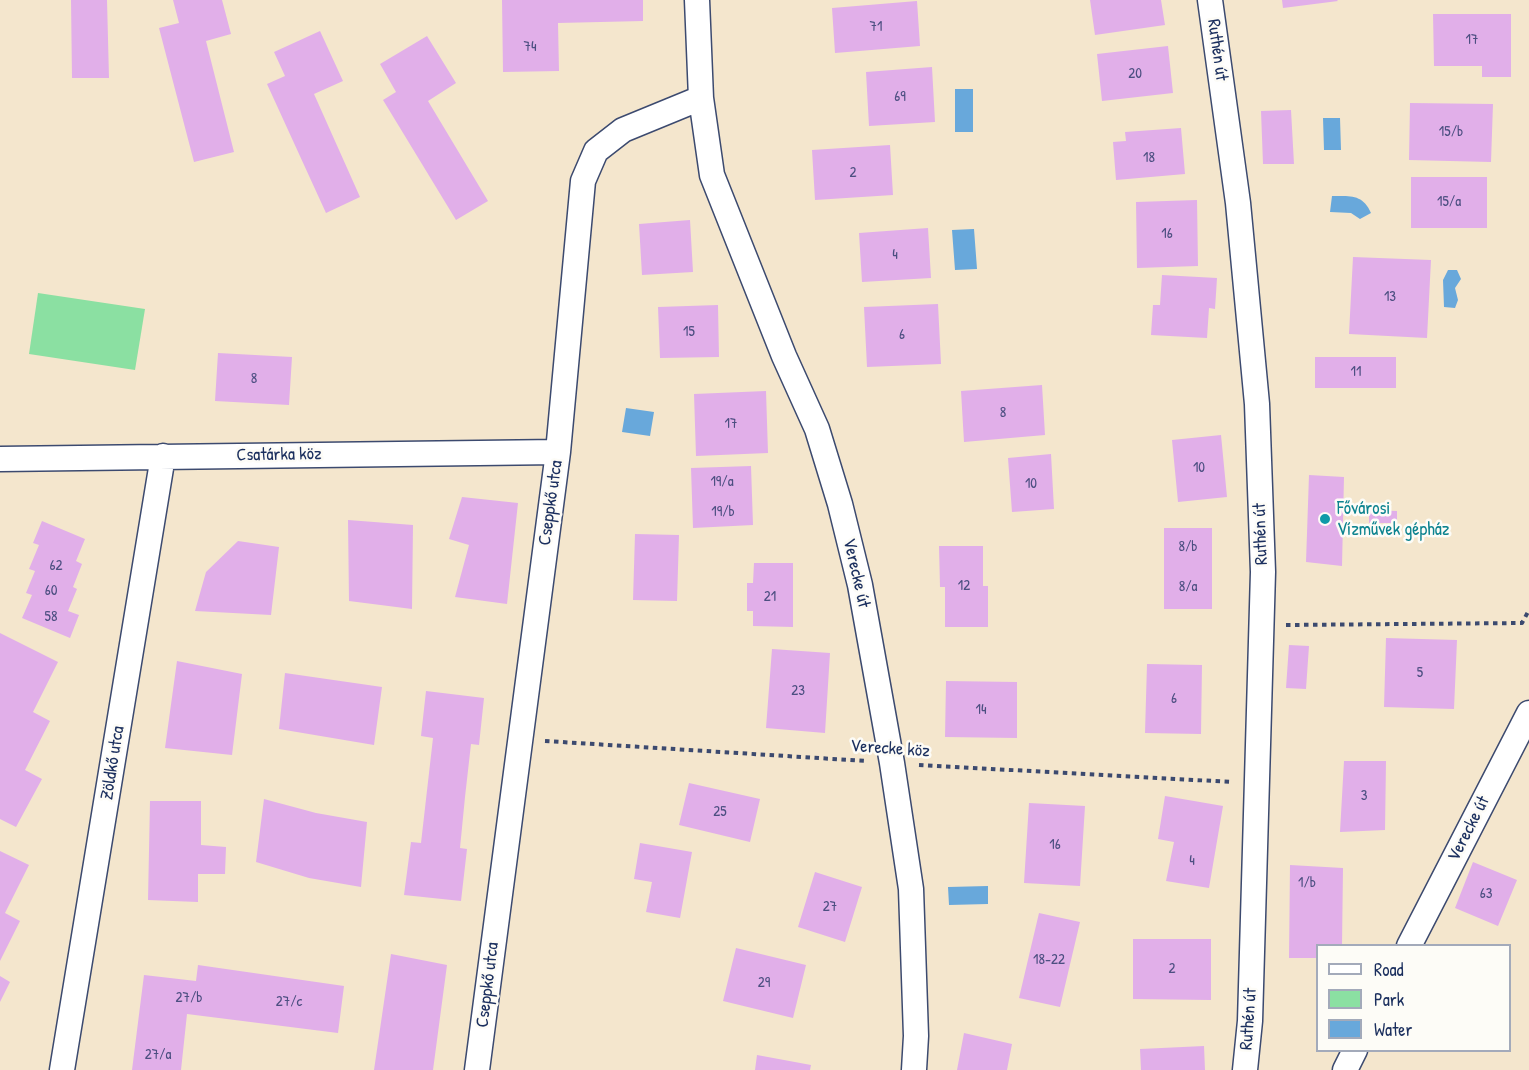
<!DOCTYPE html>
<html>
<head>
<meta charset="utf-8">
<style>
	body { margin:0 }
	#map { position:relative; width:1529px; height:1070px; overflow:hidden; background:#f4e6cd; font-family:"Patrick Hand",sans-serif }
	canvas { display:block }
	.legend { position:absolute; left:1316px; top:944px; width:195px; height:108px; box-sizing:border-box; background:#fdfcf7; border:2px solid #a3aaba; margin:0; padding:8px 10px; list-style:none; font-size:18px; color:#1b2f5e }
	.legend li { display:flex; align-items:center; gap:12px; height:30px }
	.legend b { width:30px; border:2px solid #a3aaba }
</style>
</head>
<body>
<div id="map">
<canvas width="1529" height="1070"></canvas>
<ul class="legend">
<li><b style="height:8px;background:#fff"></b>Road</li>
<li><b style="height:16px;background:#8be0a2"></b>Park</li>
<li><b style="height:16px;background:#68a8db"></b>Water</li>
</ul>
</div>
<script>
const g = document.querySelector('canvas').getContext('2d');
g.lineJoin = 'round';
function paint(path, color) {
  g.fillStyle = color;
  g.fill(path, 'evenodd');
}
function trace(path, color, width, dash) {
  g.strokeStyle = color;
  g.lineWidth = width;
  g.lineCap = dash ? 'butt' : 'round';
  g.setLineDash(dash || []);
  g.stroke(path);
}
function write(font, color, halo, rows, align = 'center') {
  g.font = font + ' "Patrick Hand",sans-serif';
  g.lineWidth = 5;
  g.setLineDash([]);
  g.textBaseline = 'middle';
  g.strokeStyle = halo;
  g.fillStyle = color;
  for (const [text, x, y, turn = 0] of rows) {
    g.save();
    g.translate(x, y);
    g.rotate((+turn || 0) * Math.PI / 180);
    g.textAlign = isNaN(turn) ? turn : align;
    if (halo) g.strokeText(text, 0, 0);
    g.fillText(text, 0, 0);
    g.restore();
  }
}
const green = new Path2D(`
	M 38,293 L 145,309 L 135,370 L 29,354 Z`);
const water = new Path2D(`
	M 955,89 L 973,89 L 973,132 L 955,132 Z
	M 1323,118 L 1340,118 L 1341,150 L 1324,150 Z
	M 1332,196 C 1350,196 1363,194 1371,213 L 1360,219 L 1351,213 L 1330,212 Z
	M 974,229 L 977,269 L 955,270 L 952,230 Z
	M 1448,270 L 1457,270 L 1461,279 L 1455,288 L 1458,300 L 1455,308 L 1444,307 L 1443,280 Z
	M 626,408 L 654,412 L 650,436 L 622,432 Z
	M 988,886 L 988,904 L 949,905 L 948,887 Z`);
const building = new Path2D(`
	M 71,0 L 107,0 L 109,78 L 72,78 Z
	M 173,0 L 222,0 L 231,34 L 206,41 L 234,152 L 194,162 L 159,28 L 179,23 Z
	M 502,0 L 643,0 L 643,21 L 558,23 L 559,71 L 503,72 Z
	M 1090,0 L 1161,0 L 1165,25 L 1095,35 Z
	M 1282,0 L 1337,0 L 1338,1 L 1283,8 Z
	M 917,1 L 920,46 L 835,53 L 832,8 Z
	M 1433,14 L 1511,14 L 1511,77 L 1482,77 L 1482,66 L 1434,66 Z
	M 320,31 L 343,81 L 314,94 L 360,197 L 326,213 L 267,84 L 285,76 L 274,52 Z
	M 427,36 L 456,83 L 428,101 L 488,201 L 456,220 L 383,100 L 396,92 L 380,64 Z
	M 1168,46 L 1173,93 L 1102,101 L 1097,54 Z
	M 932,67 L 935,122 L 869,126 L 866,72 Z
	M 1410,103 L 1493,104 L 1491,162 L 1409,160 Z
	M 1291,110 L 1294,164 L 1263,164 L 1261,111 Z
	M 1181,128 L 1185,174 L 1116,180 L 1113,142 L 1126,141 L 1125,132 Z
	M 890,145 L 893,195 L 815,200 L 812,150 Z
	M 1411,177 L 1487,177 L 1487,228 L 1411,228 Z
	M 1197,200 L 1198,266 L 1137,268 L 1136,202 Z
	M 690,220 L 693,272 L 642,275 L 639,224 Z
	M 928,228 L 931,278 L 862,282 L 859,233 Z
	M 1353,257 L 1431,260 L 1427,338 L 1349,334 Z
	M 1162,275 L 1217,278 L 1215,309 L 1209,308 L 1207,338 L 1151,335 L 1153,305 L 1160,305 Z
	M 938,304 L 941,364 L 867,367 L 864,307 Z
	M 718,305 L 719,357 L 660,358 L 658,307 Z
	M 218,353 L 292,357 L 289,405 L 215,401 Z
	M 1315,357 L 1396,357 L 1396,388 L 1315,388 Z
	M 1042,385 L 1045,435 L 964,442 L 961,391 Z
	M 766,391 L 768,453 L 696,456 L 694,394 Z
	M 1221,435 L 1227,497 L 1178,502 L 1172,440 Z
	M 1051,454 L 1054,509 L 1012,512 L 1008,458 Z
	M 751,466 L 753,525 L 693,528 L 691,468 Z
	M 1309,475 L 1344,477 L 1342,566 L 1306,562 Z
	M 462,497 L 518,503 L 507,604 L 455,597 L 469,545 L 449,539 Z
	M 1369,510 L 1397,511 L 1397,523 L 1369,523 Z
	M 348,520 L 413,525 L 412,609 L 349,601 Z
	M 42,521 L 85,539 L 76,561 L 82,564 L 73,587 L 77,589 L 68,611 L 79,615 L 70,638 L 22,618 L 32,595 L 26,593 L 35,571 L 29,569 L 39,545 L 33,543 Z
	M 1164,528 L 1212,528 L 1212,609 L 1164,609 Z
	M 635,534 L 679,535 L 677,601 L 633,600 Z
	M 238,541 L 279,547 L 271,615 L 195,611 L 206,572 Z
	M 939,546 L 983,546 L 983,586 L 988,586 L 988,627 L 945,627 L 945,587 L 940,587 Z
	M 754,563 L 793,563 L 793,627 L 753,626 L 753,611 L 747,611 L 747,583 L 753,583 Z
	M 0,633 L 58,662 L 33,712 L 50,721 L 25,770 L 42,779 L 16,827 L 0,819 Z
	M 1386,638 L 1457,640 L 1454,709 L 1384,707 Z
	M 1289,645 L 1309,646 L 1306,689 L 1286,688 Z
	M 772,649 L 830,653 L 825,733 L 766,728 Z
	M 177,661 L 242,674 L 232,755 L 165,748 Z
	M 1147,664 L 1202,665 L 1201,734 L 1145,733 Z
	M 285,673 L 382,687 L 374,745 L 279,729 Z
	M 946,681 L 1017,682 L 1017,738 L 945,737 Z
	M 426,691 L 484,698 L 479,745 L 471,744 L 465,797 L 460,848 L 467,849 L 461,901 L 404,895 L 411,842 L 421,843 L 433,738 L 421,736 Z
	M 1344,761 L 1386,761 L 1385,830 L 1340,832 Z
	M 689,783 L 760,799 L 750,842 L 679,825 Z
	M 1165,796 L 1223,806 L 1209,888 L 1166,881 L 1174,842 L 1158,839 Z
	M 264,799 L 316,813 L 367,822 L 361,887 L 309,878 L 256,862 Z
	M 150,801 L 201,801 L 201,845 L 226,847 L 225,874 L 198,874 L 198,902 L 148,900 Z
	M 1029,803 L 1085,806 L 1080,886 L 1024,883 Z
	M 640,843 L 692,852 L 680,918 L 646,912 L 652,882 L 634,879 Z
	M 0,851 L 29,865 L 5,913 L 20,921 L 0,961 Z
	M 1473,862 L 1517,880 L 1498,926 L 1455,908 Z
	M 1290,865 L 1343,868 L 1342,946 L 1318,946 L 1318,958 L 1289,958 Z
	M 815,872 L 862,887 L 845,942 L 798,927 Z
	M 1039,913 L 1080,922 L 1060,1007 L 1019,998 Z
	M 1133,939 L 1211,939 L 1211,1000 L 1133,999 Z
	M 736,948 L 806,965 L 793,1018 L 723,1001 Z
	M 391,954 L 447,965 L 433,1070 L 374,1070 Z
	M 198,965 L 344,986 L 338,1033 L 187,1014 L 181,1070 L 132,1070 L 144,975 L 196,981 Z
	M 0,976 L 10,982 L 0,1002 Z
	M 964,1033 L 1012,1044 L 1007,1070 L 957,1070 Z
	M 1204,1046 L 1205,1070 L 1141,1070 L 1140,1049 Z
	M 757,1055 L 811,1065 L 810,1070 L 755,1070 Z`);
const path = new Path2D(`
	M 1286,625 L 1522,623 L 1529,610
	M 545,741 L 866,761
	M 919,765 L 1232,782`);
const street = new Path2D(`
	M 1210,0 L 1238,203 L 1257,404 L 1263,572 L 1250,1021 L 1245,1070
	M 701,98 L 712,175 L 784,356 L 817,429 L 840,504 L 860,585 L 892,763 L 911,889 L 916,1036 L 914,1070
	M 0,459 L 558,452
	M 1409,946 L 1529,713
	M 62,1070 L 163,456
	M 477,1070 L 558,452 L 583,181 L 596,151 L 623,130 L 701,98 L 697,0
	M 1345,1070 L 1355,1050`);
const markers = [
	[1325,519,6,"#0f9aa8"]
];
const numberNames = [
	["71",876,27],
	["17",1472,40],
	["74",530,47],
	["20",1135,74],
	["69",900,97],
	["15/b",1451,132],
	["18",1149,158],
	["2",853,173],
	["15/a",1449,202],
	["16",1167,234],
	["4",895,255],
	["13",1390,297],
	["15",689,332],
	["6",902,335],
	["11",1356,372],
	["8",254,379],
	["8",1003,413],
	["17",731,424],
	["10",1199,468],
	["19/a",722,482],
	["10",1031,484],
	["19/b",723,512],
	["8/b",1188,547],
	["62",56,566],
	["12",964,586],
	["8/a",1188,587],
	["60",51,591],
	["21",770,597],
	["58",51,617],
	["5",1420,673],
	["23",798,691],
	["6",1174,699],
	["14",981,710],
	["3",1364,796],
	["25",720,812],
	["16",1055,845],
	["4",1192,861],
	["1/b",1307,883],
	["63",1486,894],
	["27",830,907],
	["18-22",1049,960],
	["2",1172,969],
	["29",764,983],
	["27/b",189,998],
	["27/c",289,1002],
	["27/a",158,1055]
];
const streetNames = [
	["Ruthén út",1217,50,82],
	["Csatárka köz",279,455,-1],
	["Cseppkő utca",551,503,-82],
	["Ruthén út",1261,534,-92],
	["Verecke út",856,573,77],
	["Verecke köz",890,749,4],
	["Zöldkő utca",113,763,-81],
	["Verecke út",1469,829,-63],
	["Cseppkő utca",488,985,-83],
	["Ruthén út",1249,1019,-86]
];
const cultureNames = [
	["Fővárosi",1337,509],
	["Vízművek gépház",1337,530]
];
paint(green, '#8be0a2');
paint(water, '#68a8db');
paint(building, '#e1afe9');
trace(street, '#3c4a6f', 27);
trace(path, '#3c4a6f', 4, [4.5, 4.5]);
trace(street, '#fff', 24);
for (const [x, y, r, color] of markers) {
  const dot = new Path2D();
  dot.arc(x, y, r, 0, 2 * Math.PI);
  g.fillStyle = color;
  g.fill(dot);
  trace(dot, '#fdfcf7', 2);
}
write('15px', '#4c4f81', null, numberNames);
write('18px', '#1b2f5e', '#fdfcf7', streetNames);
write('18px', '#0d838f', '#fdfcf7', cultureNames, 'left');
</script>
</body>
</html>
